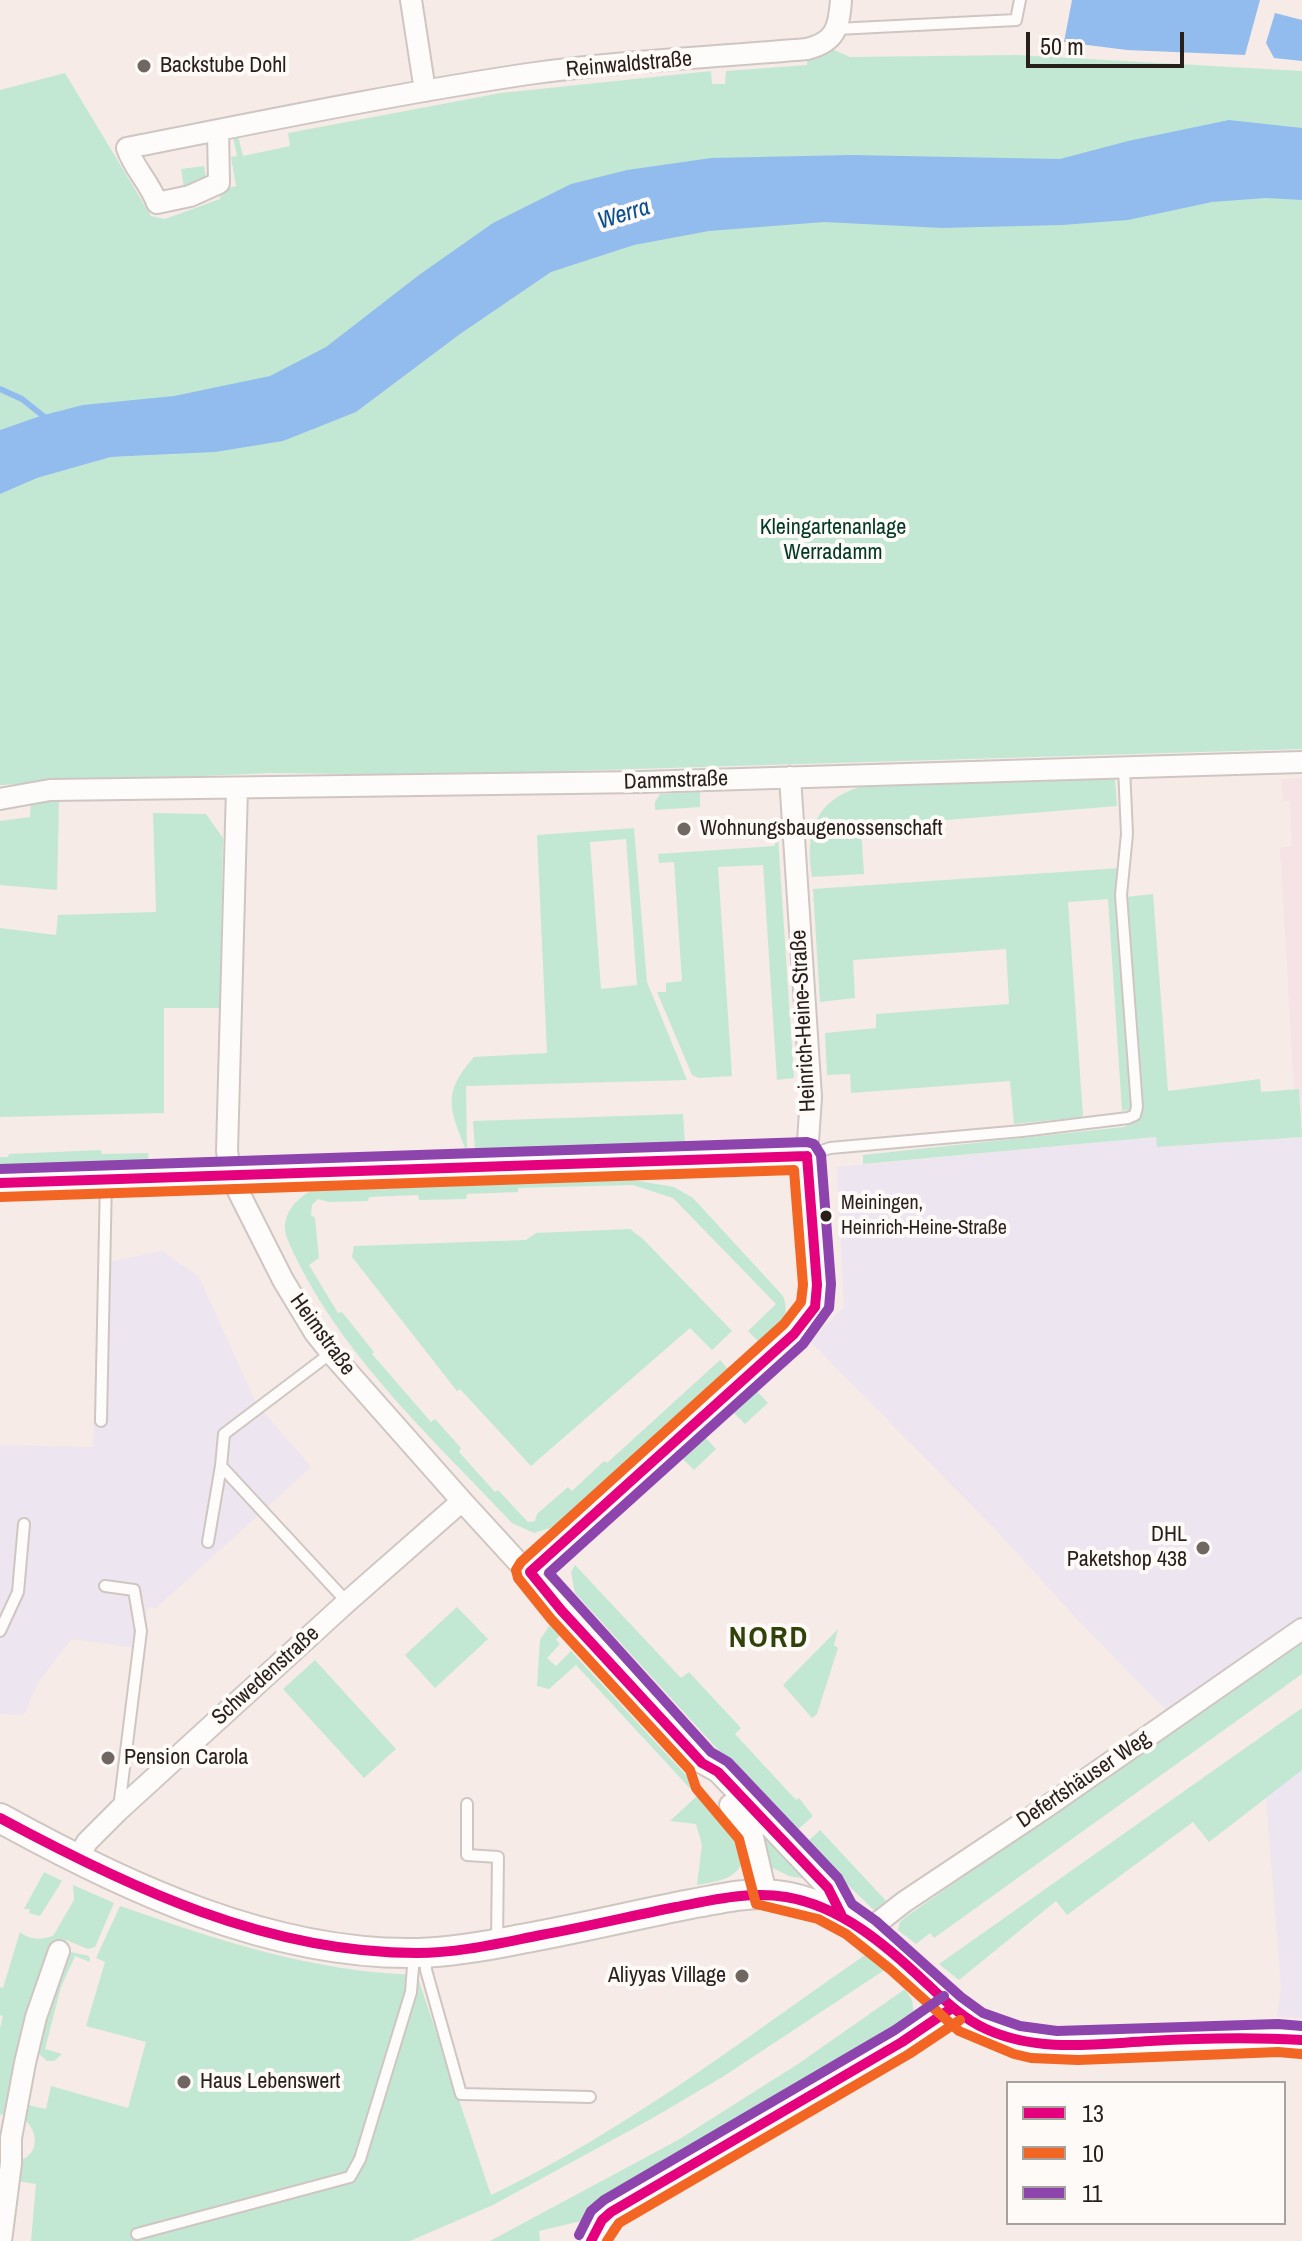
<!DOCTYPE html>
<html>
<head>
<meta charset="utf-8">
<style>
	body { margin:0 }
	#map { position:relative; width:1302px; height:2241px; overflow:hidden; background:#f6ebe6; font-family:"Archivo Narrow",sans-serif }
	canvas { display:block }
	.legend { position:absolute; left:1006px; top:2081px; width:280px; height:144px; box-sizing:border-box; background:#fefaf7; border:2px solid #a8a29f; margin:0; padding:10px 14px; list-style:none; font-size:24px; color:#281f1b }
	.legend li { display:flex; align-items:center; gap:16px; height:40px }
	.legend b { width:40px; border:2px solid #a8a29f }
	.scale { position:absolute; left:1026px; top:32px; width:158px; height:36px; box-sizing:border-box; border:4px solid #281f1b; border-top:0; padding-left:10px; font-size:24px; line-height:28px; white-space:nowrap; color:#281f1b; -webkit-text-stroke:6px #fefaf7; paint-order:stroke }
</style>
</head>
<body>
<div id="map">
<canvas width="1302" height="2241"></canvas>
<ul class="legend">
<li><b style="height:10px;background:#e5007d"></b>13</li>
<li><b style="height:10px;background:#f26522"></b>10</li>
<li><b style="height:10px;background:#8e44ad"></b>11</li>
</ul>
<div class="scale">50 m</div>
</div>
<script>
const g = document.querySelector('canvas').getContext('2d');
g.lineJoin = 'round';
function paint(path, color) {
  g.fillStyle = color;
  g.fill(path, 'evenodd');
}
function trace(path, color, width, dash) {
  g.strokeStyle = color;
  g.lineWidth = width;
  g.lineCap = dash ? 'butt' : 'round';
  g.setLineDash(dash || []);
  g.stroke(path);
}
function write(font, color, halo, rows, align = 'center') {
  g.font = font + ' "Archivo Narrow",sans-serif';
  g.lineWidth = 8;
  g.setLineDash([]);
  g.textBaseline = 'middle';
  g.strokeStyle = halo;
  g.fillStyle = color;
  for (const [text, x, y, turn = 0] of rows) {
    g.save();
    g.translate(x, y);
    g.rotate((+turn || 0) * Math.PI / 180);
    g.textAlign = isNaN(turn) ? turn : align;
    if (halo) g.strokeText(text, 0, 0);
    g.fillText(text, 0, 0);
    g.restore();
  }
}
const commercial = new Path2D(`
	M 1157,1137 L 1158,1147 L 1302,1137 L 1302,1621 L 1169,1713 L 1078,1620 L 996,1530 L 810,1341 L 844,1307 L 837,1167 Z
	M 162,1251 L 199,1277 L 256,1403 L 311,1467 L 156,1608 L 147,1607 L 144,1649 L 71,1639 L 37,1684 L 24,1715 L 0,1714 L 0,1445 L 93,1447 L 98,1264 Z
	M 1302,1770 L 1302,2018 L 1277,2017 L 1281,1988 L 1266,1796 Z`);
const education = new Path2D(`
	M 1302,778 L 1302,1137 L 1299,1089 L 1294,1089 L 1280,848 L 1292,846 L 1290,801 L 1283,801 L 1281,779 Z`);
const green = new Path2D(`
	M 832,49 L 850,57 L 1016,55 L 1302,71 L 1302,749 L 434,775 L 271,773 L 0,785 L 0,466 L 37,478 L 111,457 L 178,454 L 40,416 L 0,430 L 0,90 L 65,73 L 151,216 L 165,219 L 220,199 L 220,190 L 236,186 L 231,157 L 237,156 L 233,137 L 238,136 L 243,156 L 290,146 L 288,133 L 501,93 L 711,71 L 712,84 L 725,84 L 726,71 L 807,65 L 808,57 L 823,54 Z
	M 204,166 L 207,183 L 184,188 L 181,169 Z
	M 1115,779 L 1117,806 L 861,827 L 864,874 L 812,877 C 805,833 814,801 860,787 Z
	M 700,791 L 700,807 L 655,810 L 655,802 L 660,794 Z
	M 59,799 L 57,890 L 0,885 L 0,821 L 30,817 L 31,800 Z
	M 153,813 L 206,814 L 223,838 L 220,1008 L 164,1008 L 164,1113 L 0,1117 L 0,928 L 56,935 L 58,915 L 156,912 Z
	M 634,828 L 647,982 L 687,1080 L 466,1086 L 467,1152 C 450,1110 441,1094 474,1057 L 547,1053 L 537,835 ZM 626,839 L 637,985 L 601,989 L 590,842 Z
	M 774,829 L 778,837 L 794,1078 L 777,1080 L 763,865 L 718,867 L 732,1076 L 699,1078 L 692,1075 L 657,992 L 666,992 L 666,983 L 682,981 L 674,862 L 659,863 L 658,854 L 775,846 Z
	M 1120,868 L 1117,893 L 1132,1109 L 1122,1111 L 1108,899 L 1068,902 L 1083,1117 L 1014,1124 L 1010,1081 L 851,1093 L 850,1074 L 827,1075 L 825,1033 L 876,1028 L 876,1014 L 1009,1004 L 1006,949 L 853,960 L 855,998 L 820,1002 L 813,889 Z
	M 1153,894 L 1168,1091 L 1260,1079 L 1261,1092 L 1299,1089 L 1302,1137 L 1157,1147 L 1156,1137 L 863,1164 L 863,1155 L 1124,1127 L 1137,1119 L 1141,1107 L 1126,897 Z
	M 683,1114 L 685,1143 L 475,1149 L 473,1121 Z
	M 101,1150 L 102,1154 L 148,1153 L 149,1161 L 0,1166 L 0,1157 L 8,1157 L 9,1154 Z
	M 633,1180 L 674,1187 L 693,1198 L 783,1296 C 792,1320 778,1329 762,1345 L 748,1331 L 776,1304 L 673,1198 L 633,1185 L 518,1188 L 518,1192 L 467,1194 L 466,1199 L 419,1200 L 418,1195 L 369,1197 L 368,1201 L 329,1202 L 318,1199 L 312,1205 L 311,1215 L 315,1218 L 319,1258 L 309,1265 L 338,1313 L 342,1312 L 374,1352 L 372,1354 L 431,1422 L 435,1419 L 461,1448 L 459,1452 L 495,1492 L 498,1490 L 528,1522 L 535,1521 L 537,1514 L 568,1487 L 572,1491 L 604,1461 L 607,1463 L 720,1360 L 728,1369 L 557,1526 L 534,1533 L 512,1523 C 437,1443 349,1363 299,1264 C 294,1253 287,1242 285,1230 C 284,1212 296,1200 310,1191 Z
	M 630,1229 L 643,1239 L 732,1331 L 712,1350 L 690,1328 L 531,1466 L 460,1389 L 457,1391 L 352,1257 L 354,1246 L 526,1240 L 536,1233 Z
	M 754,1388 L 768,1403 L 745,1424 L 731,1410 Z
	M 704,1436 L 716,1449 L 694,1470 L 681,1457 Z
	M 575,1565 L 681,1678 L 689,1672 L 741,1728 L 735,1734 L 796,1800 L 799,1798 L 813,1816 L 794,1833 L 575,1593 L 571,1572 Z
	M 457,1607 L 488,1639 L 435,1688 L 405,1655 Z
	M 551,1623 L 560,1635 L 556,1640 L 560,1644 L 547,1658 L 556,1666 L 571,1651 L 733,1826 L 745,1850 C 743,1878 721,1881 697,1885 L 702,1845 L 696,1824 L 670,1821 L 697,1796 L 576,1665 L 549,1689 L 537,1686 L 540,1640 Z
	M 838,1629 L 834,1645 L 838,1648 L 817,1714 L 812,1718 L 783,1685 Z
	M 1302,1639 L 1302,1674 L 934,1938 L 930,1933 L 916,1944 L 898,1930 L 900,1922 L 907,1916 Z
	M 315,1660 L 396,1749 L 364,1778 L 283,1689 Z
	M 1302,1708 L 1302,1770 L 1209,1842 L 1193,1822 L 1067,1915 L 1056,1901 L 959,1980 L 939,1964 Z
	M 820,1830 L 889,1904 L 876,1912 L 805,1844 Z
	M 764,1832 L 812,1880 L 789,1876 L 771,1867 L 765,1853 Z
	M 44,1872 L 62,1881 L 40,1916 L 29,1913 L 30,1909 L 24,1909 Z
	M 73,1885 L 114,1903 L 95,1947 L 88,1949 L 66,1940 L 63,1945 L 54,1942 L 20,2039 L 5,2114 L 0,2115 L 0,2028 L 3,2016 L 0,2015 L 0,1987 L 3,1988 L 20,1932 C 30,1940 40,1940 53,1936 L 74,1900 Z
	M 120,1906 C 217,1940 313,1972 417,1975 L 491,2195 C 626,2131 742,2040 865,1955 L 886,1969 L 724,2076 L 651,2119 L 493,2205 L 410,2241 L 31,2241 L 36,2184 L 17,2181 L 19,2161 C 39,2154 39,2133 25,2120 L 28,2105 L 46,2109 L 51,2086 L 128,2108 L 146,2042 L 86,2026 L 105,1962 L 96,1958 Z
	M 71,1952 L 89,1956 L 90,1962 L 75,1956 L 61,1987 L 45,2049 L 62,2054 L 54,2061 L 47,2061 L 39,2054 C 46,2018 56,1985 71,1952 Z
	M 905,1989 L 912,2000 L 914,2014 L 905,2026 L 893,2033 L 603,2199 L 592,2207 L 581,2221 L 539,2231 L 540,2241 L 490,2241 L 678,2140 L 798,2064 Z`);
const water = new Path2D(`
	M 1072,0 L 1260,0 L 1245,55 L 1127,50 L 1064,42 Z
	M 1275,13 L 1302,20 L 1302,61 L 1274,58 L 1266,43 Z
	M 1229,120 L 1302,128 L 1302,200 L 1266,198 L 1212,202 L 1128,220 L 1062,225 L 942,228 L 824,222 L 709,231 L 634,245 L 551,272 L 460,334 L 356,412 L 283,441 L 215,452 L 111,457 L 37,478 L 0,494 L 0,430 L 40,416 L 83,405 L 174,396 L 270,376 L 326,347 L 419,275 L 493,223 L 571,184 L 627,170 L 711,158 L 851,155 L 1060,159 L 1128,141 Z`);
const stream = new Path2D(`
	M 0,389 L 22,399 L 47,419`);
const service = new Path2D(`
	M 836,29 L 1016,20 L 1020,0
	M 807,1156 L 830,1148 L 1022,1131 L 1128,1118 L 1135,1115 L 1137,1107 L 1121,895 L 1127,834 L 1124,768
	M 101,1421 L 106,1179
	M 221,1466 L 224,1434 L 331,1353
	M 208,1542 L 221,1466 L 347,1602
	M 105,1586 L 134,1590 L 141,1631 L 119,1808
	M 0,1631 L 18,1592 L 24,1524
	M 467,1804 L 467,1855 L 498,1857 L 497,1941
	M 426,1954 L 426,1970 L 461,2094 L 590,2097
	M 137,2234 L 350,2177 L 360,2159 L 411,1992 L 414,1954`);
const minor = new Path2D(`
	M 411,0 L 425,91
	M 218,130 L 219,183 L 190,196 L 157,203 C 150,183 134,169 127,148 C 260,122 394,94 528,74 C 620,61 715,57 807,49 C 836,42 839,27 841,0
	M 237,788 L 227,1151 L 231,1177 L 283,1280 L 315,1333 L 331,1353 L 462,1501 L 702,1763 L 718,1772 L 828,1888 L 841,1914
	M 0,799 L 50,790 L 642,782 L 1302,762
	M 0,1183 L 807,1156
	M 530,1572 L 794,1334 L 815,1307 L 817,1285 L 807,1156 L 811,1097 L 790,777
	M 730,1805 L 752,1833 L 766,1894
	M 78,1858 L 87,1842 L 119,1810 L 347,1602 L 462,1501
	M 867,1931 L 904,1902 L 1042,1810 L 1302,1629
	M 1,2241 L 11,2163 L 11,2138 L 25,2063 L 36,2017 L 59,1951
	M 591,2241 L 602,2220 L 611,2212 L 902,2042 L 952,2008`);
const secondary = new Path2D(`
	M 0,1818 C 125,1887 271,1956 418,1953 C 452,1952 487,1946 521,1939 C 578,1929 634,1915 691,1904 C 715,1900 741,1893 766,1894 C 833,1898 879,1940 926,1983 C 948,2005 968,2024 998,2034 C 1048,2052 1098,2044 1150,2041 C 1200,2039 1252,2036 1302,2040`);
const bus1 = new Path2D(`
	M 0,1183 L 807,1156
	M 530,1572 L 794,1334 L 815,1307 L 817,1285 L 807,1156
	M 530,1572 L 561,1610 L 702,1763 L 718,1772 L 828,1888 L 841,1914
	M 0,1818 C 130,1888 267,1953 417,1953 C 459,1953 500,1943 541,1935 C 586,1927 631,1916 676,1907 C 713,1900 749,1891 786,1897 C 841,1906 887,1946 926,1983 C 944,2000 962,2018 986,2029 C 1038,2053 1095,2044 1150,2041 C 1200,2038 1251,2037 1302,2040
	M 591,2241 L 602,2220 L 611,2212 L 902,2042 L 952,2008`);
const bus2 = new Path2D(`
	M 0,1197 L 794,1170 L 803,1285 L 801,1302 L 784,1324 L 521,1562 L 516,1570 L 518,1578 L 551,1619 L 690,1770 L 696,1788 L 739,1839 L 756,1904 L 818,1919 L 846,1934 L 890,1969 L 959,2031 L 1014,2054 L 1031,2058 L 1078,2060 L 1278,2052 L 1301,2054
	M 607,2241 L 619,2223 L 909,2054 L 960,2020`);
const bus3 = new Path2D(`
	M 0,1169 L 807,1142 L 814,1144 L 821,1155 L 831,1284 L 829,1308 L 803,1344 L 549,1573 L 711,1752 L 728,1762 L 838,1878 L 852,1904 L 876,1921 L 961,1997 L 983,2013 L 1020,2026 L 1057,2031 L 1278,2024 L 1302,2026
	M 579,2235 L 591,2211 L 604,2200 L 895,2030 L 944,1996`);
const markers = [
	[144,66,8,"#706662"],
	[684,829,8,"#706662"],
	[826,1216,7,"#281f1b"],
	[1203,1548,8,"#706662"],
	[108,1758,8,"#706662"],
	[742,1976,8,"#706662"],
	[184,2082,8,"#706662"]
];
const busNames = [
	["Meiningen,",841,1204],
	["Heinrich-Heine-Straße",841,1229]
];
const streetNames = [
	["Reinwaldstraße",629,65,-5],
	["Dammstraße",676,781,-2],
	["Heinrich-Heine-Straße",804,1021,-93],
	["Heimstraße",322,1335,54],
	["Schwedenstraße",266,1676,-42],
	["Defertshäuser Weg",1084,1780,-34]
];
const poiNames = [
	["Backstube Dohl",160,66],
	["Wohnungsbaugenossenschaft",700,829],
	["DHL",1187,1535,"right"],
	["Paketshop 438",1187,1560,"right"],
	["Pension Carola",124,1758],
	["Aliyyas Village",726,1976,"right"],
	["Haus Lebenswert",200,2082]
];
const parkNames = [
	["Kleingartenanlage",833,528],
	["Werradamm",833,553]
];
const waterNames = [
	["Werra",624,215,-17]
];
const districtNames = [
	["NORD",769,1639]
];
paint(commercial, '#ede5ef');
paint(education, '#f5e3e6');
paint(green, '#c2e8d3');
paint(water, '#92bcee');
trace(stream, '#92bcee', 6);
trace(service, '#cfc6c2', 14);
trace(minor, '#cfc6c2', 24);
trace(secondary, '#cfc6c2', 32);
trace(service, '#fefcfb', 10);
trace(minor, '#fefcfb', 20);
trace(secondary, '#fefcfb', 28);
trace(bus1, '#e5007d', 10);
trace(bus2, '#f26522', 10);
trace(bus3, '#8e44ad', 10);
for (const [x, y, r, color] of markers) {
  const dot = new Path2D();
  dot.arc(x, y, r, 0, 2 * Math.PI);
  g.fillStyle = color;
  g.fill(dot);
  trace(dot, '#fefaf7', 3);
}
write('20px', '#281f1b', '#fefaf7', busNames, 'left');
write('22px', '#281f1b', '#fefaf7', streetNames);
write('22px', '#281f1b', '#fefaf7', poiNames, 'left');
write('22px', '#013826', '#fefaf7', parkNames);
write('italic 24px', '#084f91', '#fefaf7', waterNames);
g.letterSpacing = '2px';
write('bold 30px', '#30410a', '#fefaf7', districtNames);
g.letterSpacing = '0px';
</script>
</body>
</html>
